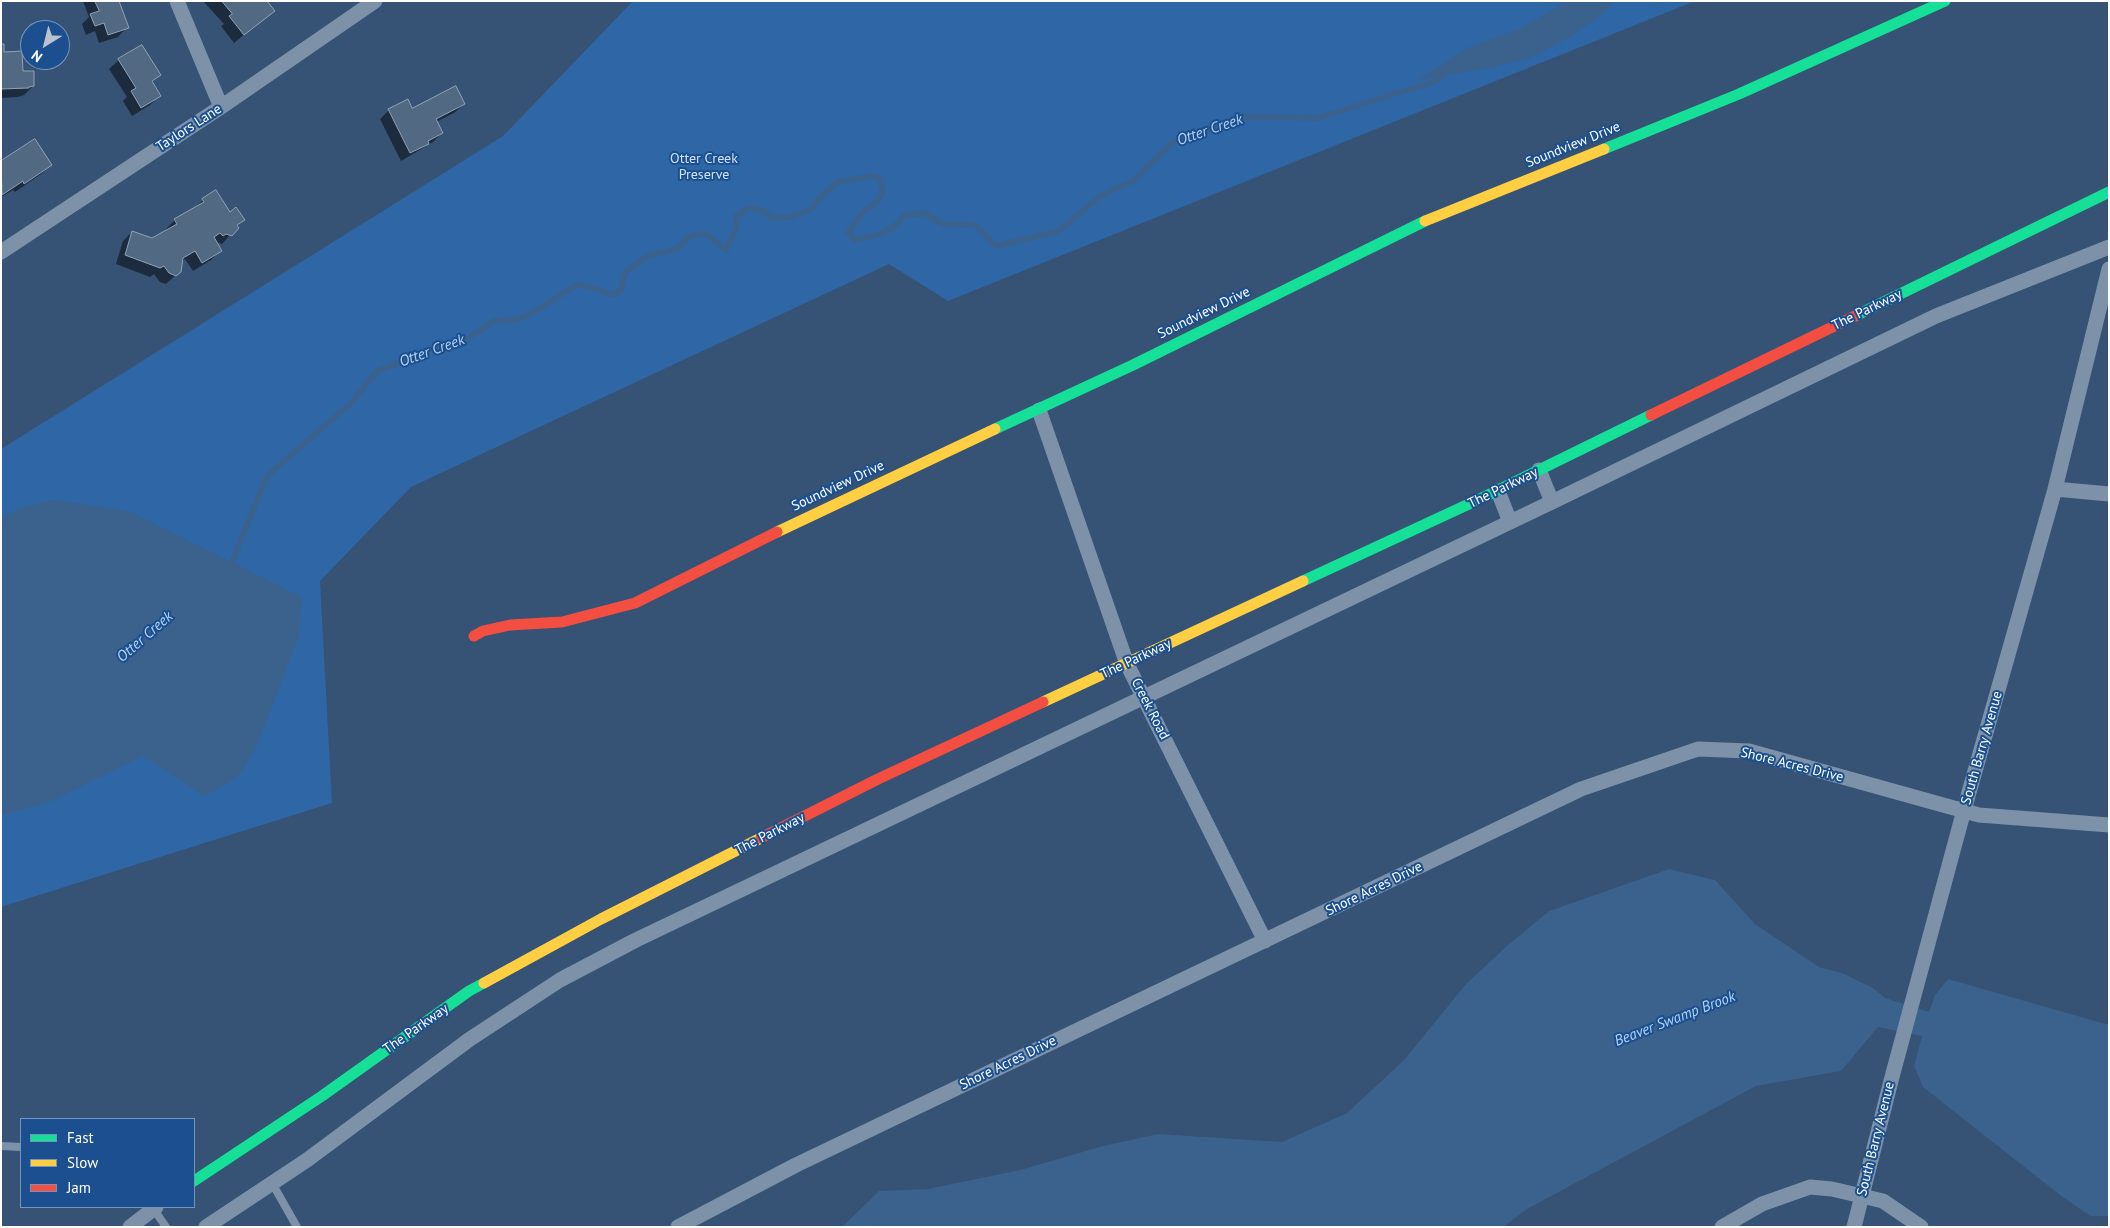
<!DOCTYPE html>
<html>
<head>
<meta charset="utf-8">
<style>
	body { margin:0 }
	#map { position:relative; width:2110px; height:1228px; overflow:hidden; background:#365274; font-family:"PT Sans",sans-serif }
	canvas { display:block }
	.frame { position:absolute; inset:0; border:2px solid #fff; pointer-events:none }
	.legend { position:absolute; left:20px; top:1118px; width:175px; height:90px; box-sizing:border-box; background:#1b4f8f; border:1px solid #7695bc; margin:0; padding:6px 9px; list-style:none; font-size:15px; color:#fff }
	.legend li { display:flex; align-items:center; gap:10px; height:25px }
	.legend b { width:25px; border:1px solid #7695bc }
	.north { position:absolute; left:20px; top:20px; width:50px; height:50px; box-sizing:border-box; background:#1b4f8f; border:1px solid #7695bc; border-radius:50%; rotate:216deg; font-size:14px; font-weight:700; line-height:20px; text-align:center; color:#fff }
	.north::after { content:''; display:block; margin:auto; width:18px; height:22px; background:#b9c2ce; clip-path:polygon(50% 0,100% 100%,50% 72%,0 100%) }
</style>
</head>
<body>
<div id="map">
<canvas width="2110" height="1228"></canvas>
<div class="frame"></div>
<ul class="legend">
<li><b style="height:6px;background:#16e098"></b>Fast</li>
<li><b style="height:6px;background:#ffcf43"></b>Slow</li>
<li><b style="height:6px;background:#f24e42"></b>Jam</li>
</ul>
<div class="north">N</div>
</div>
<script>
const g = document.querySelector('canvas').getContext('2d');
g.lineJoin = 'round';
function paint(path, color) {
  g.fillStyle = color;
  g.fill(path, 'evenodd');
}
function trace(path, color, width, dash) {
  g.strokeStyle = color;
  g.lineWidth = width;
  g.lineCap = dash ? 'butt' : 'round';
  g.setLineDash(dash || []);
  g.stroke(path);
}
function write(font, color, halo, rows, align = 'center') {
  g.font = font + ' "PT Sans",sans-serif';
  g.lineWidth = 4;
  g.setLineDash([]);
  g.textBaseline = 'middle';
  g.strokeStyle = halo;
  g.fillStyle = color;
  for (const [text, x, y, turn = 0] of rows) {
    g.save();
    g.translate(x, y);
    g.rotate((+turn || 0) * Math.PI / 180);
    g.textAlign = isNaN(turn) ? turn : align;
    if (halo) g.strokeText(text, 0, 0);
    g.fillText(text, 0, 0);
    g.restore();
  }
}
const green = new Path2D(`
	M 633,1 L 1695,1 L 948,301 L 889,264 L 411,487 L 320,581 L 332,803 L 1,907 L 1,449 L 503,136 Z`);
const water = new Path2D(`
	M 1568,1 L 1615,1 L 1597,18 L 1566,39 L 1530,58 L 1487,68 L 1418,80 L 1467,48 L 1520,29 Z
	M 55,500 L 128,511 L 302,597 L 299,635 L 258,743 L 238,777 L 204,796 L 143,756 L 45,804 L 6,814 L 1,813 L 1,519 L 19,508 Z
	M 1669,869 L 1715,880 L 1755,924 L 1819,967 L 1842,973 L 1873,988 L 1885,998 L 1929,1012 L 1935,995 L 1948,979 L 2109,1025 L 2109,1216 L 2090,1216 L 2060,1195 L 1923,1087 L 1914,1066 L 1922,1036 L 1878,1027 L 1841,1071 L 1756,1086 L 1527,1209 L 1503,1227 L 842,1227 L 879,1191 L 928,1189 L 1020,1170 L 1103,1146 L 1158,1134 L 1282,1142 L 1347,1113 L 1404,1060 L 1466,984 L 1508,945 L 1549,911 Z`);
const shadow = new Path2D(`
	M 83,1 L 118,1 L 127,27 L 118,37 L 99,43 L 95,31 L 86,35 L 82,24 L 89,17 Z
	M 203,1 L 266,1 L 273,11 L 234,43 L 221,26 L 224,24 Z
	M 1,45 L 3,53 L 33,86 L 24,95 L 18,97 L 1,98 Z
	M 141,46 L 159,75 L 151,83 L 159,96 L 150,105 L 132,116 L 123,101 L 127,97 L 109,69 L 119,60 Z
	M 464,104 L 454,113 L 436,122 L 442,133 L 433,142 L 401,161 L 380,119 L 389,110 Z
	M 1,162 L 50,165 L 41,174 L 15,192 L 13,190 L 1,197 Z
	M 203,200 L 243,220 L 222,244 L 216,242 L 220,251 L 211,260 L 193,271 L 185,259 L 181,262 L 180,271 L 166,284 L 160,282 L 154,274 L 150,277 L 116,264 L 123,241 L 132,232 L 153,239 L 167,231 L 166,229 L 175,220 L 194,209 Z`);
const stream = new Path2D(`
	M 227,567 L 232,562 L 267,476 L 351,403 L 377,371 L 447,344 L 462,342 L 494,321 L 519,319 L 529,315 L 575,286 L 583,285 L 613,295 L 621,290 L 624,273 L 648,256 L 678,249 L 687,238 L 699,234 L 707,234 L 726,250 L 736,229 L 736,216 L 748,208 L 763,210 L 771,218 L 792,217 L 812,209 L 816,202 L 837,182 L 873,176 L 880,179 L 883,190 L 878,201 L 863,212 L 848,233 L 855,240 C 875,237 892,232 905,215 L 924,213 L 943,224 L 975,225 L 996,246 L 1059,231 L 1100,196 L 1133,181 L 1173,142 L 1243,117 L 1318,118 L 1436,81 L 1448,72`);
const building = new Path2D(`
	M 95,1 L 119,1 L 129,28 L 108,35 L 104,23 L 95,26 L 90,14 L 99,11 Z
	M 222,1 L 267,1 L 275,11 L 244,35 L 229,16 L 232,14 Z
	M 1,44 L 4,44 L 4,52 L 22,51 L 23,71 L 34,71 L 34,86 L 29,87 L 29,88 L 1,89 Z
	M 142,45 L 161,75 L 152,81 L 161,96 L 141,108 L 131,91 L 136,88 L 118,59 Z
	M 456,86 L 465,104 L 436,119 L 443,133 L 428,141 L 429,144 L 410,153 L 388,109 L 408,99 L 412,108 Z
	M 35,139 L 52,165 L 24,184 L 23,181 L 2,195 L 1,161 Z
	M 216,190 L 230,212 L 236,207 L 245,220 L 237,225 L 239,228 L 232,236 L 226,234 L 223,236 L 220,233 L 214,237 L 222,251 L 202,263 L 195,251 L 183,258 L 181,272 L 176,276 L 169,273 L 164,266 L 160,268 L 125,255 L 132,231 L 152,238 L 177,224 L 174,219 L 204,202 L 202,199 Z`);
const lane = new Path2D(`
	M 1,1146 L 21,1147
	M 272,1183 L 297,1227
	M 153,1208 L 166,1227`);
const street = new Path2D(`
	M 177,1 L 221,107
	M 1,252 L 221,107 L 375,1
	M 1039,410 L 1127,664 L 1265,941
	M 1539,470 L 1552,502
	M 2055,489 L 2109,494
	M 1498,491 L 1510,522
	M 130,1227 L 156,1207
	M 206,1227 L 307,1160 L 470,1039 L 560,980 L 636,940 L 1552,502 L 1936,316 L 2109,247
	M 678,1227 L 796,1165 L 1581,789 L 1698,749 L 1749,751 L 1979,815 L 2109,825
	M 1722,1227 L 1762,1204 L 1810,1187 L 1832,1189 L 1883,1201 L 1921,1227
	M 1854,1227 L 1892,1077 L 1964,810 L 2055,489 L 2109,269`);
const fast = new Path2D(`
	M 1604,149 L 1739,94 L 1945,1
	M 1855,316 L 2109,192
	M 995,429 L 1133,365 L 1425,221
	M 1303,581 L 1484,497 L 1651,415
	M 194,1181 L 322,1096 L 469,991 L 484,983`);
const slow = new Path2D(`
	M 1425,221 L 1604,149
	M 777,532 L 995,429
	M 1043,702 L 1303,581
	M 484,983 L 601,919 L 761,838`);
const jam = new Path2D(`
	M 1651,415 L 1855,316
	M 474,636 L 483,631 L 510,625 L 562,622 L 635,603 L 777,532
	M 761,838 L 878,779 L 1043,702`);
const streetNames = [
	["Taylors Lane",189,128,-33],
	["Soundview Drive",1573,145,-22],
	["The Parkway",1867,310,-26],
	["Soundview Drive",1204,313,-26],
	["Soundview Drive",838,486,-25],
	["The Parkway",1503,488,-26],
	["The Parkway",1136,659,-25],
	["Creek Road",1150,709,63],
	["South Barry Avenue",1982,748,-74],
	["Shore Acres Drive",1792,765,14],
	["The Parkway",770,834,-27],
	["Shore Acres Drive",1374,889,-26],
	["The Parkway",416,1029,-35],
	["Shore Acres Drive",1008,1063,-26],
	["South Barry Avenue",1876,1139,-76]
];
const parkNames = [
	["Otter Creek",704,159],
	["Preserve",704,175]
];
const waterNames = [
	["Otter Creek",1210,130,-19],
	["Otter Creek",432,351,-20],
	["Otter Creek",145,637,-41],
	["Beaver Swamp Brook",1675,1019,-21]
];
paint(green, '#2f66a5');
paint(water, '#3b618d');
paint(shadow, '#0007');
trace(stream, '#3b618d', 5.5);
paint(building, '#526984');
trace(building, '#92a2b6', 1);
trace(lane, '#7d92a8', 8);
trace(street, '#7d92a8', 15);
trace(fast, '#16e098', 11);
trace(slow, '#ffcf43', 11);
trace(jam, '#f24e42', 11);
write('14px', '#fff', '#1b4f8f', streetNames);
write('14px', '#cfe3fa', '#1b4f8f', parkNames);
write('italic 15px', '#b5d3f5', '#1b4f8f', waterNames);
</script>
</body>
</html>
